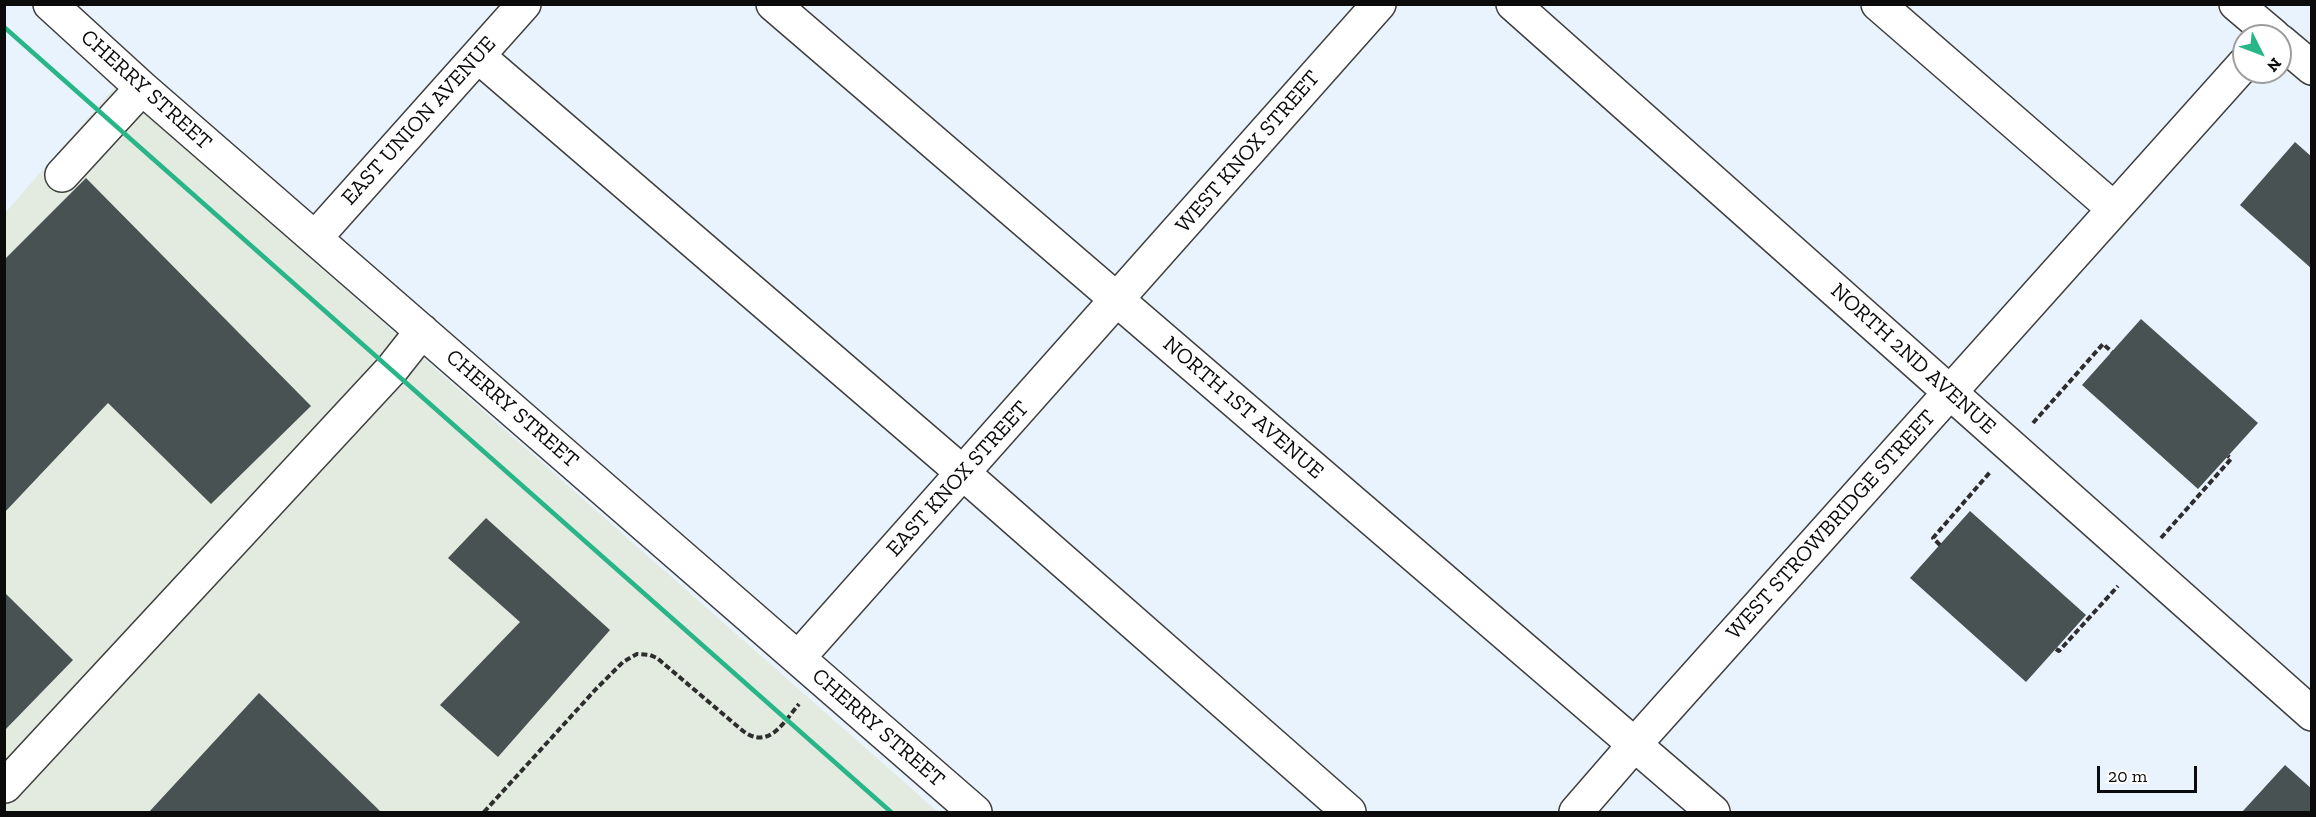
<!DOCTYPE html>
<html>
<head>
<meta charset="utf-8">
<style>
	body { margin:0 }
	#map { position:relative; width:2316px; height:817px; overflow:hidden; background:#e9f3fe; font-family:"Zilla Slab",serif }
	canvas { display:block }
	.frame { position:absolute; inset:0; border:6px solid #0b0b0b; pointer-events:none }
	.north { position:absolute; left:2232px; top:24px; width:60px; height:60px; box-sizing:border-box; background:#fff; border:2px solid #9d9d9d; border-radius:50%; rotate:132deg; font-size:16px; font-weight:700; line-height:24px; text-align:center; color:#0b0b0b }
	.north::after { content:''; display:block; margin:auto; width:21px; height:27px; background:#28b689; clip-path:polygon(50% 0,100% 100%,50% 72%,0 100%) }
	.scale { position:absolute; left:2097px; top:766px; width:100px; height:27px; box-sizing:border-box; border:3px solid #0b0b0b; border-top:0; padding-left:8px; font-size:18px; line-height:21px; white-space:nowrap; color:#0b0b0b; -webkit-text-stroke:4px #fff; paint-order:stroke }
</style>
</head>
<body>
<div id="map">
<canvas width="2316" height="817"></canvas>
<div class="frame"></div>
<div class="north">N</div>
<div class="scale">20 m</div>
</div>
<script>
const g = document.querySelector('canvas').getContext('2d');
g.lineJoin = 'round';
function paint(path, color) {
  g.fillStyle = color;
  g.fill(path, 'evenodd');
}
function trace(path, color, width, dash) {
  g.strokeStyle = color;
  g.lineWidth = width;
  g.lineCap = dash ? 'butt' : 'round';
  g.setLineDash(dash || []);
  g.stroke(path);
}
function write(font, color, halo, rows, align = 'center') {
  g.font = font + ' "Zilla Slab",serif';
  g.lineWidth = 6;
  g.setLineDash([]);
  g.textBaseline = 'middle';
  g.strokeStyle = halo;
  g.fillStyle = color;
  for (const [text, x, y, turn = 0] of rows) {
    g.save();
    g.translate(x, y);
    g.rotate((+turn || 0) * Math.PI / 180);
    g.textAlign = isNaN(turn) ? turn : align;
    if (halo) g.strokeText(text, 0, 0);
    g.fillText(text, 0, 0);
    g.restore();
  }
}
const industrial = new Path2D(`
	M 116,86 L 285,236 L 938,812 L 5,812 L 5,213 Z`);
const building = new Path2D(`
	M 2295,142 L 2312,157 L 2312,269 L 2240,205 Z
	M 86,178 L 311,406 L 211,504 L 108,403 L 4,513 L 4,260 Z
	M 2141,319 L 2258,423 L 2198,489 L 2082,385 Z
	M 1970,511 L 2086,615 L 2026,682 L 1910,578 Z
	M 486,518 L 610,630 L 498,757 L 440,705 L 520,622 L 448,558 Z
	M 4,592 L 73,660 L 4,731 Z
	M 259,693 L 381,812 L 149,812 Z
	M 2285,765 L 2312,789 L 2312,812 L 2242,812 Z`);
const path = new Path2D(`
	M 2033,423 L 2103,344 L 2112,352
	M 2161,538 L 2231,459 L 2228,456
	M 1940,545 L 1933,538 L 1991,471
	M 2056,649 L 2059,651 L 2118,586
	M 484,812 L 596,689 L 623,662 L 637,654 L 650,655 L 657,658 L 743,731 C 769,750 783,723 799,704`);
const minor = new Path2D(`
	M 50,4 L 142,88 L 975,812
	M 773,4 L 1713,812
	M 1513,4 L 2312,714
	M 1878,4 L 2114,209
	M 2236,4 L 2274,36
	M 2280,41 L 2312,68
	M 478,56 L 963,473 L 1349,812
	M 62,175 L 142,88
	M 315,238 L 524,4
	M 798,658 L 1379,4
	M 5,786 L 392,369 L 422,331
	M 1576,812 L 1635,744 L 2244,64`);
const rail = new Path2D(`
	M 4,27 L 891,812`);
const streetNames = [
	["CHERRY STREET",146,90,42],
	["EAST UNION AVENUE",419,121,-48],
	["WEST KNOX STREET",1248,152,-49],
	["NORTH 2ND AVENUE",1913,359,42],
	["NORTH 1ST AVENUE",1243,408,41],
	["CHERRY STREET",512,409,41],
	["EAST KNOX STREET",958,479,-48],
	["WEST STROWBRIDGE STREET",1831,525,-48],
	["CHERRY STREET",878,728,41]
];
paint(industrial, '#e3eadf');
paint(building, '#485253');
trace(minor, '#3e3e3e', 36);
trace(path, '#2d2d2d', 4, [6, 3]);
trace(minor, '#fff', 33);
trace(rail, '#28b689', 4.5);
write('22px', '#0b0b0b', '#fff', streetNames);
</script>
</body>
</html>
